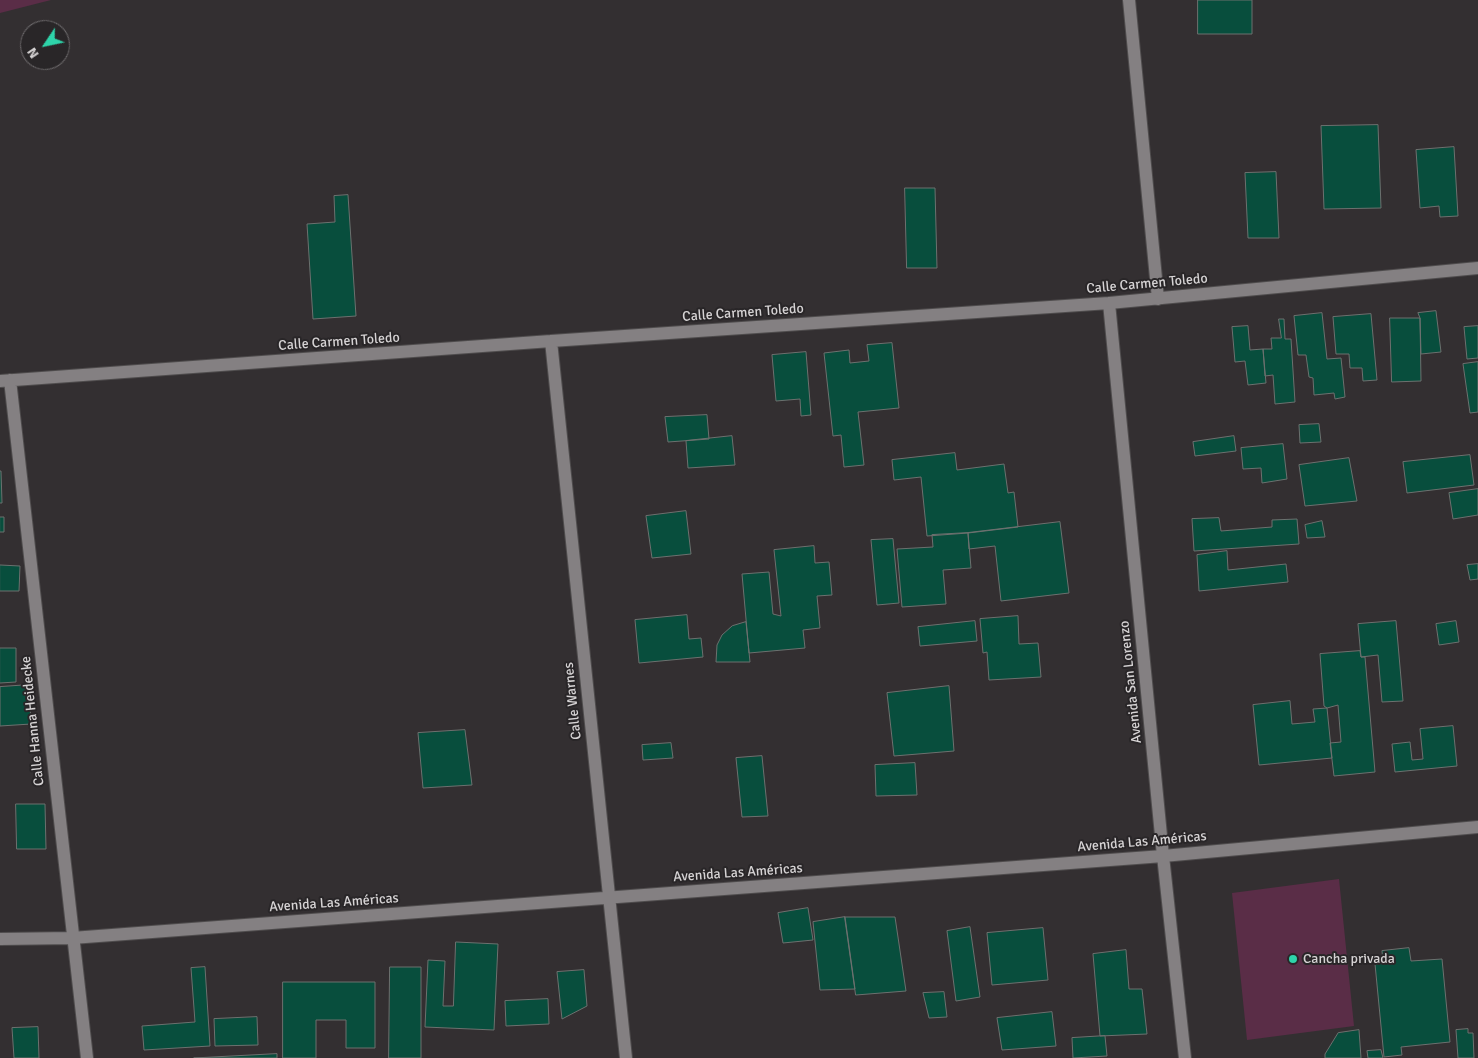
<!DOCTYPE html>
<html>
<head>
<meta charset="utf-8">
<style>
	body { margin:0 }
	#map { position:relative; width:1478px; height:1058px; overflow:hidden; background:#332f31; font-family:Signika,sans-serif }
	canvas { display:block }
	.north { position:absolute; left:20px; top:20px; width:50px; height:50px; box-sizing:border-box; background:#292628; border:1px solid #6e6b6d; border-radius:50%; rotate:236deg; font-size:14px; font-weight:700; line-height:20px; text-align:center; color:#d6d3d4 }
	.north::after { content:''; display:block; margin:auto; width:18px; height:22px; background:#2ed4aa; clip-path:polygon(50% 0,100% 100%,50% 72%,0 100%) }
</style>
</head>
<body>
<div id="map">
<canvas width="1478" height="1058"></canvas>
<div class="north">N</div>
</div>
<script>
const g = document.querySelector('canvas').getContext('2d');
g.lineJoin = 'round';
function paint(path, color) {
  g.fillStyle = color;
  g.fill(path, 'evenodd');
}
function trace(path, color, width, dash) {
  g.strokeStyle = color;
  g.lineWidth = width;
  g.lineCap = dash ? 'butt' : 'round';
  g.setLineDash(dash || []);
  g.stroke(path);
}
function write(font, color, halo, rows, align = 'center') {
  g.font = font + ' Signika,sans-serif';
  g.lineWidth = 4;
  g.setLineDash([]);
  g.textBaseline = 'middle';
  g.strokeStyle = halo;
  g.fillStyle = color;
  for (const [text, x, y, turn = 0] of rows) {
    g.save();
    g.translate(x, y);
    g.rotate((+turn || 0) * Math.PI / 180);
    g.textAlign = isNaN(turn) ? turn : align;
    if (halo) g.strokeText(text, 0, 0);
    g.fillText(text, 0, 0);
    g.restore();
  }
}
const green = new Path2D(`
	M 0,0 L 51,0 L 0,13 Z
	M 1339,879 L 1354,1026 L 1247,1040 L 1232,893 Z`);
const building = new Path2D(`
	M 1198,0 L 1252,0 L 1252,34 L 1198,34 Z
	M 1378,125 L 1381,208 L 1324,209 L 1321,126 Z
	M 1454,147 L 1458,216 L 1440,217 L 1439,206 L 1420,208 L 1416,150 Z
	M 1276,172 L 1279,238 L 1248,238 L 1245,173 Z
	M 905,188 L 935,188 L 937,268 L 907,268 Z
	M 348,195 L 356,316 L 313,319 L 307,224 L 335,222 L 334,196 Z
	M 1436,311 L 1441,352 L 1421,354 L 1420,318 L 1418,313 Z
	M 1322,313 L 1327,359 L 1341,358 L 1345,397 L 1335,399 L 1334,393 L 1314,395 L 1313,378 L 1309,377 L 1306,355 L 1298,355 L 1294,316 Z
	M 1371,314 L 1377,380 L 1363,381 L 1362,368 L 1350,368 L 1349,354 L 1336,354 L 1333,317 Z
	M 1390,318 L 1420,318 L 1421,381 L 1392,382 Z
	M 1279,319 L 1284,319 L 1285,339 L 1291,339 L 1295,402 L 1275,404 L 1273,375 L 1265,376 L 1263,349 L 1272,349 L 1271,338 L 1281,338 Z
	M 1248,326 L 1250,350 L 1263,349 L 1266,383 L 1248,385 L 1245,361 L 1235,362 L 1232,327 Z
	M 1478,326 L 1478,358 L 1467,359 L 1464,327 Z
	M 892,343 L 899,408 L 858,412 L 864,465 L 844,467 L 841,435 L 833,436 L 824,353 L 849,350 L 850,363 L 869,361 L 867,345 Z
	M 806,352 L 811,415 L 801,416 L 800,399 L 776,401 L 772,355 Z
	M 1478,362 L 1478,412 L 1470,413 L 1463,364 Z
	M 707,415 L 709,439 L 668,442 L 665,417 Z
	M 1319,424 L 1321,442 L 1300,443 L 1299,425 Z
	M 732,436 L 735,465 L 688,468 L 686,441 Z
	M 1234,436 L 1236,451 L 1195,456 L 1193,442 Z
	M 1283,444 L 1287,479 L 1262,483 L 1261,468 L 1243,469 L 1241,448 Z
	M 955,453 L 957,470 L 1004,464 L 1008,493 L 1014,492 L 1018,527 L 968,533 L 927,536 L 921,477 L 894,480 L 892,460 Z
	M 1470,455 L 1474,485 L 1407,493 L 1403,462 Z
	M 1349,458 L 1357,501 L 1305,506 L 1299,465 Z
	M 0,471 L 1,471 L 2,503 L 0,503 Z
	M 1478,489 L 1478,515 L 1453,519 L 1449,493 Z
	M 686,511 L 691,554 L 652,558 L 646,516 Z
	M 0,517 L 4,517 L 4,532 L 0,532 Z
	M 1219,518 L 1221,531 L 1272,527 L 1272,520 L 1297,519 L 1299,544 L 1194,551 L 1192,519 Z
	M 1322,521 L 1325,537 L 1307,538 L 1305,525 Z
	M 1060,522 L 1069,593 L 1001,601 L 995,546 L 969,549 L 968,533 Z
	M 968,533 L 971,568 L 943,570 L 946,604 L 902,607 L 897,549 L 933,547 L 932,535 Z
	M 893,539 L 899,603 L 877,605 L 871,540 Z
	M 814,546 L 815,563 L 829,562 L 832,595 L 817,596 L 820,628 L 803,630 L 805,648 L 749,653 L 742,574 L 769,572 L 773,614 L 781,616 L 774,550 Z
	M 1227,551 L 1228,570 L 1286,564 L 1288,582 L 1199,591 L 1197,555 Z
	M 1478,564 L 1478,579 L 1470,580 L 1467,565 Z
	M 0,565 L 20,566 L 19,591 L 0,591 Z
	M 687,615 L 689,639 L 701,638 L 703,657 L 639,663 L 635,620 Z
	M 1018,616 L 1019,644 L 1038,643 L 1041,677 L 989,680 L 987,652 L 983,653 L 980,619 Z
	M 975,621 L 977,641 L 920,646 L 918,627 Z
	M 1396,621 L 1403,701 L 1382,702 L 1378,655 L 1361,657 L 1358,624 Z
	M 1456,621 L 1459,642 L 1439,645 L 1436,624 Z
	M 746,622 L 750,662 L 716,662 L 717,645 L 722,635 L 732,626 Z
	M 0,648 L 16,648 L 16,682 L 0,683 Z
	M 1360,651 L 1361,657 L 1365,657 L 1375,772 L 1334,776 L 1330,743 L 1341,742 L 1338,705 L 1327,708 L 1324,706 L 1320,654 Z
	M 29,685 L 31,724 L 0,726 L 0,687 Z
	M 949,686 L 954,751 L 894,756 L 887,693 Z
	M 1290,701 L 1292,724 L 1315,722 L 1313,709 L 1327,708 L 1332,758 L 1259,765 L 1253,705 Z
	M 1453,726 L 1457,766 L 1395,772 L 1392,744 L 1410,742 L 1412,760 L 1423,759 L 1420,729 Z
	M 465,730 L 472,785 L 423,788 L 418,733 Z
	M 671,743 L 673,758 L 643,760 L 642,745 Z
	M 762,756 L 768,816 L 742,817 L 736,758 Z
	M 915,763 L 917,795 L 876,796 L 875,765 Z
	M 16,804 L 45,804 L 46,849 L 17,849 Z
	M 808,908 L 813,940 L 783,943 L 778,913 Z
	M 845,917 L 895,917 L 906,991 L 856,995 Z
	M 845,917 L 855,989 L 820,990 L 813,922 Z
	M 970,927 L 980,997 L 956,1001 L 947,931 Z
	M 1043,928 L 1048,980 L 992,985 L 987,933 Z
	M 456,942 L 498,944 L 494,1030 L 425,1027 L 428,960 L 445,961 L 443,1006 L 453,1006 Z
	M 1409,948 L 1411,961 L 1442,959 L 1450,1042 L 1401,1047 L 1402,1055 L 1384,1057 L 1375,964 L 1383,963 L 1382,951 Z
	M 1126,950 L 1129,989 L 1142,989 L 1147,1034 L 1100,1036 L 1093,954 Z
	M 205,967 L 210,1046 L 144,1050 L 142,1026 L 195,1022 L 191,968 Z
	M 390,967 L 421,967 L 421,1058 L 389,1058 Z
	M 584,970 L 587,1006 L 562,1019 L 557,972 Z
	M 283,982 L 375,982 L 375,1048 L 346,1048 L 346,1020 L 316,1020 L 316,1058 L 283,1058 Z
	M 944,992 L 947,1017 L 929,1018 L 923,993 Z
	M 548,999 L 549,1024 L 506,1026 L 505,1001 Z
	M 1052,1012 L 1056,1046 L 1002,1050 L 997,1018 Z
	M 257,1017 L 258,1045 L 215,1046 L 214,1019 Z
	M 38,1027 L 39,1058 L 14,1058 L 12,1028 Z
	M 1468,1029 L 1468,1033 L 1473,1033 L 1474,1058 L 1458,1058 L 1456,1030 Z
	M 1359,1030 L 1361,1058 L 1325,1058 L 1325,1054 L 1338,1033 Z
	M 1105,1036 L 1107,1056 L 1073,1058 L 1072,1038 Z
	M 1381,1050 L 1383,1058 L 1368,1058 L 1367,1051 Z
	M 277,1054 L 277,1058 L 194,1058 Z`);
const minor = new Path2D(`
	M 1129,0 L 1158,299
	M 1109,303 L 1163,856 L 1185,1058
	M 551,341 L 626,1058
	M 10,380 L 87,1058
	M 0,381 L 551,341 L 1109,303 L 1478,268
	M 0,939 L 72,938 L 1163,856 L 1478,827`);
const markers = [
	[1293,959,5,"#2ed4aa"]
];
const streetNames = [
	["Calle Carmen Toledo",1147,284,-5],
	["Calle Carmen Toledo",743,313,-4],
	["Calle Carmen Toledo",339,342,-4],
	["Avenida San Lorenzo",1131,682,-96],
	["Calle Warnes",573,701,-96],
	["Calle Hanna Heidecke",33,721,-96],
	["Avenida Las Américas",1142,842,-5],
	["Avenida Las Américas",738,873,-4],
	["Avenida Las Américas",334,903,-4]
];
const poiNames = [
	["Cancha privada",1303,959]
];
paint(green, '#5a2d47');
paint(building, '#084e3d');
trace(building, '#6c716f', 1);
trace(minor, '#4f4c4d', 14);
trace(minor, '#848082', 12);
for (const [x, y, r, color] of markers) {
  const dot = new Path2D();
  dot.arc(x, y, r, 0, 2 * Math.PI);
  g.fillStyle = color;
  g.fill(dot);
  trace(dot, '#292628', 2);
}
write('14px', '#d6d3d4', '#292628', streetNames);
write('14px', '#d6d3d4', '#292628', poiNames, 'left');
</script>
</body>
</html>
